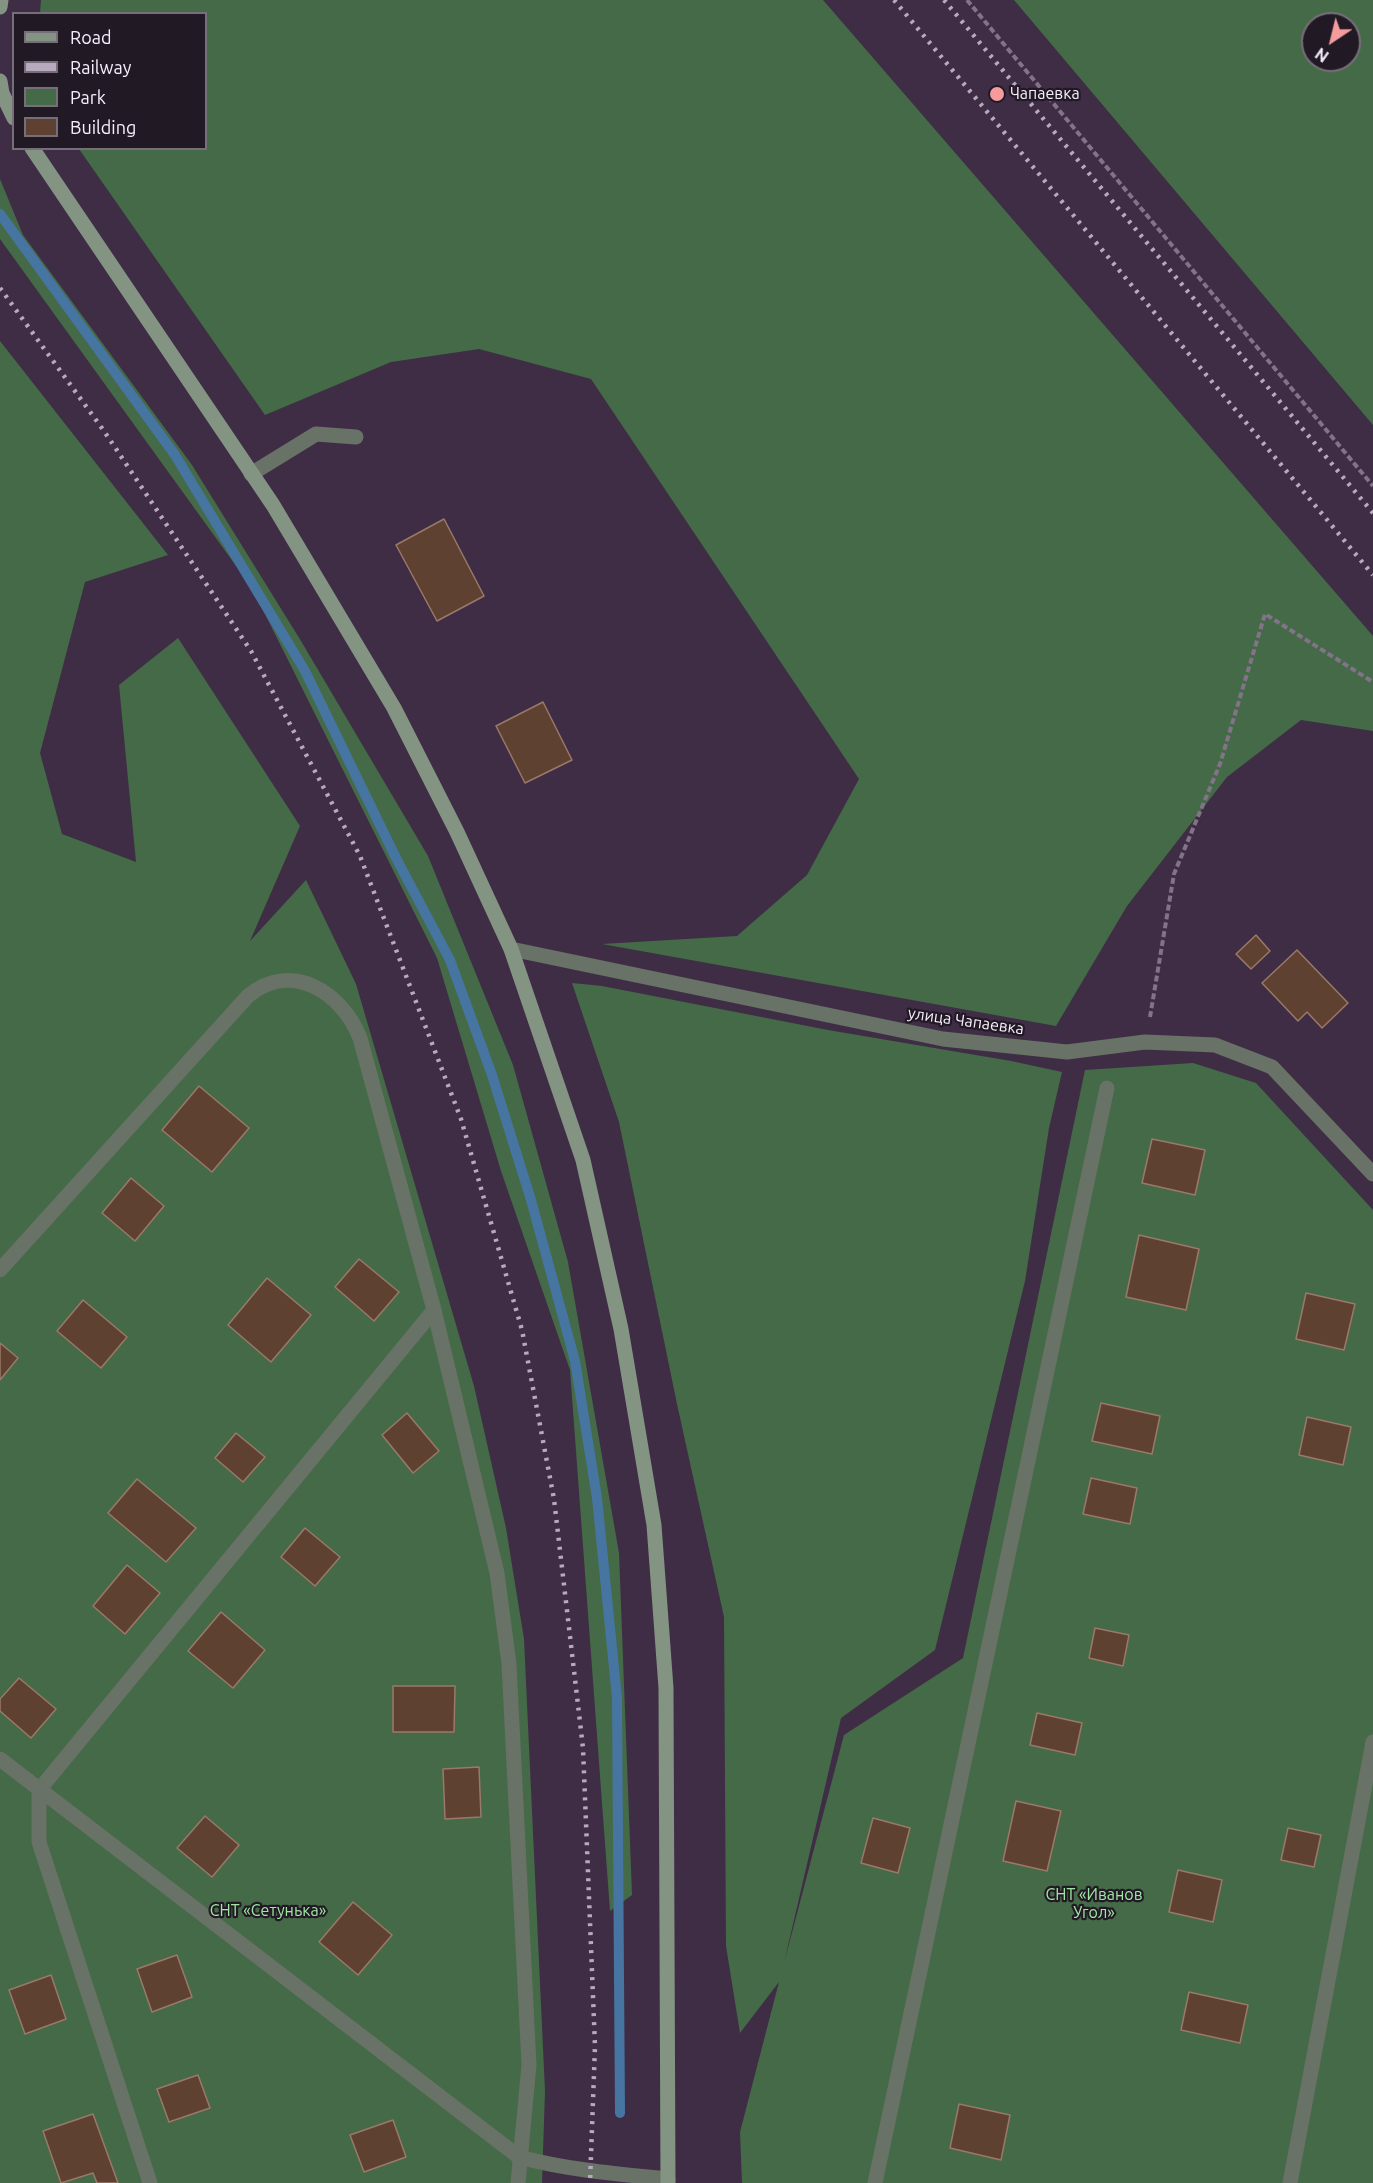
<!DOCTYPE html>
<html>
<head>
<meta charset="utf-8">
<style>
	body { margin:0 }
	#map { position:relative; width:1373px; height:2183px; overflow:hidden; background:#3f2d46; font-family:Ubuntu,sans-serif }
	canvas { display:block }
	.legend { position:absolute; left:12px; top:12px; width:195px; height:138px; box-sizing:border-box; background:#211924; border:2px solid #776e7b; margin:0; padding:8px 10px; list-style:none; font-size:18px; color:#f9eefe }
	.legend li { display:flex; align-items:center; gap:12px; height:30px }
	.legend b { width:30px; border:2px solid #776e7b }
	.north { position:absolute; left:1301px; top:12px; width:60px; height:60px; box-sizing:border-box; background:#211924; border:2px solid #776e7b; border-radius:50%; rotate:215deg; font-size:16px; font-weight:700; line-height:24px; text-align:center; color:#f9eefe }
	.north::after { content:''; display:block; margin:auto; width:21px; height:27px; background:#f59b9c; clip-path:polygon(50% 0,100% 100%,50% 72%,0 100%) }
</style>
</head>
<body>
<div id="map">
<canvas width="1373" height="2183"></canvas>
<ul class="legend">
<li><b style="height:8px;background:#849482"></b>Road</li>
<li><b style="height:8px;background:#b8aabd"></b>Railway</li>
<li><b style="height:16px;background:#456a47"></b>Park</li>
<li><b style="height:16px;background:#5f4132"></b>Building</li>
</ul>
<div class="north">N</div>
</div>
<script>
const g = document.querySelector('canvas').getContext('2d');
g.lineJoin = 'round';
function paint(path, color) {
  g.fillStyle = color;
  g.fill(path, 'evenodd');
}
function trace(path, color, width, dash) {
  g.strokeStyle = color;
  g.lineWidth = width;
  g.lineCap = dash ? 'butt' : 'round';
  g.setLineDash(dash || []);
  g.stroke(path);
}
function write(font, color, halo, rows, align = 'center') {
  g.font = font + ' Ubuntu,sans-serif';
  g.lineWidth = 4.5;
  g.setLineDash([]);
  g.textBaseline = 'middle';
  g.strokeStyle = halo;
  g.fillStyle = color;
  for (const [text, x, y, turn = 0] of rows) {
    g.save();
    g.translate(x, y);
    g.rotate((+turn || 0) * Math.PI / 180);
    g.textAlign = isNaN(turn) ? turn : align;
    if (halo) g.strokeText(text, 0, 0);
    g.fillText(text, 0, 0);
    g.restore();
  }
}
const green = new Path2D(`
	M 41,0 L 823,0 L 1373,636 L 1373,731 L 1301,720 L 1227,777 L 1127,906 L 1056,1026 L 602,944 L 737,936 L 807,875 L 859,779 L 591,379 L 479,349 L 391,362 L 265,415 L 79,149 L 206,148 L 206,14 L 40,13 Z
	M 1014,0 L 1373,0 L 1373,425 ZM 1313,24 L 1349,24 L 1349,60 L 1313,60 Z
	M 0,179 L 23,235 L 192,465 L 301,641 L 428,856 L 513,1065 L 568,1262 L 619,1553 L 632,1895 L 610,1911 L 570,1370 L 501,1171 L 437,958 L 252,588 L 0,239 Z
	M 0,341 L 168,555 L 85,582 L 40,753 L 62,834 L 136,862 L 119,685 L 178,638 L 300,826 L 250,941 L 306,880 L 356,984 L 474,1386 L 506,1528 L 524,1639 L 545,2091 L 542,2183 L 0,2183 Z
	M 572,983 L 602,986 L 828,1030 L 1011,1061 L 1062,1072 L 1049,1128 L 1025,1281 L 935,1650 L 841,1718 L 784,1963 L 844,1735 L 963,1658 L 1085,1070 L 1193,1063 L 1256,1083 L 1373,1210 L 1373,2183 L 742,2183 L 740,2132 L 779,1982 L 740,2033 L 726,1946 L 724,1617 L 677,1404 L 619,1122 Z`);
const stream = new Path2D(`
	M 0,214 L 175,455 L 305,671 L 396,858 L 450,960 L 492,1075 L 531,1200 L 575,1361 L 597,1498 L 617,1698 L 620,2113`);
const building = new Path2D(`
	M 444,519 L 484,596 L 437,621 L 396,545 Z
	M 543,702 L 572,760 L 525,783 L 496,726 Z
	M 1256,935 L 1270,951 L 1251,969 L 1236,954 Z
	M 1297,950 L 1348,1003 L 1322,1028 L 1307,1012 L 1298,1021 L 1262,983 Z
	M 199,1086 L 249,1128 L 212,1172 L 162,1130 Z
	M 1152,1139 L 1205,1150 L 1195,1195 L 1142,1183 Z
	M 131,1178 L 164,1206 L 135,1241 L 102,1213 Z
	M 1139,1235 L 1199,1249 L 1186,1310 L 1126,1297 Z
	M 359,1259 L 399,1292 L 374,1321 L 335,1287 Z
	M 267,1278 L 311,1315 L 271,1362 L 228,1325 Z
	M 1306,1293 L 1355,1304 L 1344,1350 L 1296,1339 Z
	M 83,1300 L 127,1337 L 101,1368 L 57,1331 Z
	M 0,1343 L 18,1358 L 0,1380 Z
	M 1101,1403 L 1160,1416 L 1152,1454 L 1092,1441 Z
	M 407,1413 L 439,1451 L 413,1473 L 382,1435 Z
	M 1307,1417 L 1351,1427 L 1343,1465 L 1299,1455 Z
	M 236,1433 L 265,1457 L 243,1482 L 215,1458 Z
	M 1091,1478 L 1137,1488 L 1130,1524 L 1083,1514 Z
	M 137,1479 L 196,1528 L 166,1562 L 108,1513 Z
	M 305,1528 L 340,1557 L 315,1586 L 281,1557 Z
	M 127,1565 L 160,1593 L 125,1634 L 93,1606 Z
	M 221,1612 L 265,1650 L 233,1688 L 188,1651 Z
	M 1095,1628 L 1129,1635 L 1123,1666 L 1089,1658 Z
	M 19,1678 L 56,1709 L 31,1738 L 0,1711 L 0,1699 Z
	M 393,1686 L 455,1686 L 454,1732 L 393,1732 Z
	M 1037,1713 L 1082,1723 L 1075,1755 L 1030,1745 Z
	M 479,1767 L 481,1817 L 445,1819 L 443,1769 Z
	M 1016,1801 L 1061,1811 L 1047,1871 L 1003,1861 Z
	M 205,1816 L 239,1845 L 212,1877 L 177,1848 Z
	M 873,1818 L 910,1828 L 898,1873 L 861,1863 Z
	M 1288,1828 L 1321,1835 L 1314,1867 L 1281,1860 Z
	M 1178,1870 L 1222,1880 L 1213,1922 L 1169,1912 Z
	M 353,1902 L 392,1935 L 358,1975 L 319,1942 Z
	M 177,1955 L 192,1997 L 152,2012 L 137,1969 Z
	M 51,1975 L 66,2019 L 25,2034 L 9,1990 Z
	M 1189,1992 L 1248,2005 L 1240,2043 L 1181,2030 Z
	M 198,2075 L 210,2108 L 169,2122 L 157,2089 Z
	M 959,2104 L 1010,2115 L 1001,2160 L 950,2148 Z
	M 93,2114 L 118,2183 L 97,2183 L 93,2173 L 61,2183 L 43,2131 Z
	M 393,2120 L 406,2157 L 364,2172 L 350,2135 Z`);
const path = new Path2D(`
	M 967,0 L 1373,486
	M 1150,1017 L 1174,874 L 1220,764 L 1265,614 L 1373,682`);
const lane = new Path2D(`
	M 251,474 L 316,434 L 356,437
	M 150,2183 L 39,1842 L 39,1790 L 434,1310
	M 875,2183 L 1107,1088
	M 1290,2183 L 1373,1742`);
const street = new Path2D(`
	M 511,949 L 943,1039 L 1067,1052 L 1145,1042 L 1215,1045 L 1272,1067 L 1373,1174
	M 0,1270 L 248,996 C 291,960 342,992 360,1038 L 434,1310 L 497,1573 L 509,1664 L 529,2065 L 518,2183
	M 0,1759 L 519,2157 C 568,2170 618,2174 668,2179`);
const secondary = new Path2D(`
	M 0,7 L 1,0
	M 0,81 L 2,93 L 14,118
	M 32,148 L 273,505 L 394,708 L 457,832 L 511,949 L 583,1160 L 621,1329 L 654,1525 L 666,1688 L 668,2183`);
const rail = new Path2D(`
	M 894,0 L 1373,575
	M 944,0 L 1373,513
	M 0,288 L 104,431 L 251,651 L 360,856 L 461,1119 L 522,1330 L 554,1499 L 583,1748 L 595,2046 L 590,2183`);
const markers = [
	[997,94,8,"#f59b9c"]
];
const poiNames = [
	["Чапаевка",1010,94]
];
const streetNames = [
	["улица Чапаевка",966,1021,8]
];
const parkNames = [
	["СНТ «Иванов",1094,1895],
	["Угол»",1094,1913],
	["СНТ «Сетунька»",268,1911]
];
paint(green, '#456a47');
trace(stream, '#4775a1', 10);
paint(building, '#5f4132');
trace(building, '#9a7968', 1.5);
trace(path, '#827389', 4, [6, 3]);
trace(lane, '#687266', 15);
trace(street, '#687266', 15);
trace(secondary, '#849482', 15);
trace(rail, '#b8aabd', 4.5, [3, 6]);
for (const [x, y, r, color] of markers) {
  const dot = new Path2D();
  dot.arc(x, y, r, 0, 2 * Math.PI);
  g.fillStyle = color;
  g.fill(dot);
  trace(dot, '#211924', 2);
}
write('16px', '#f9eefe', '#211924', poiNames, 'left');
write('16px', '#f9eefe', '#211924', streetNames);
write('16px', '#a0e7a4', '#211924', parkNames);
</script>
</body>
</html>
